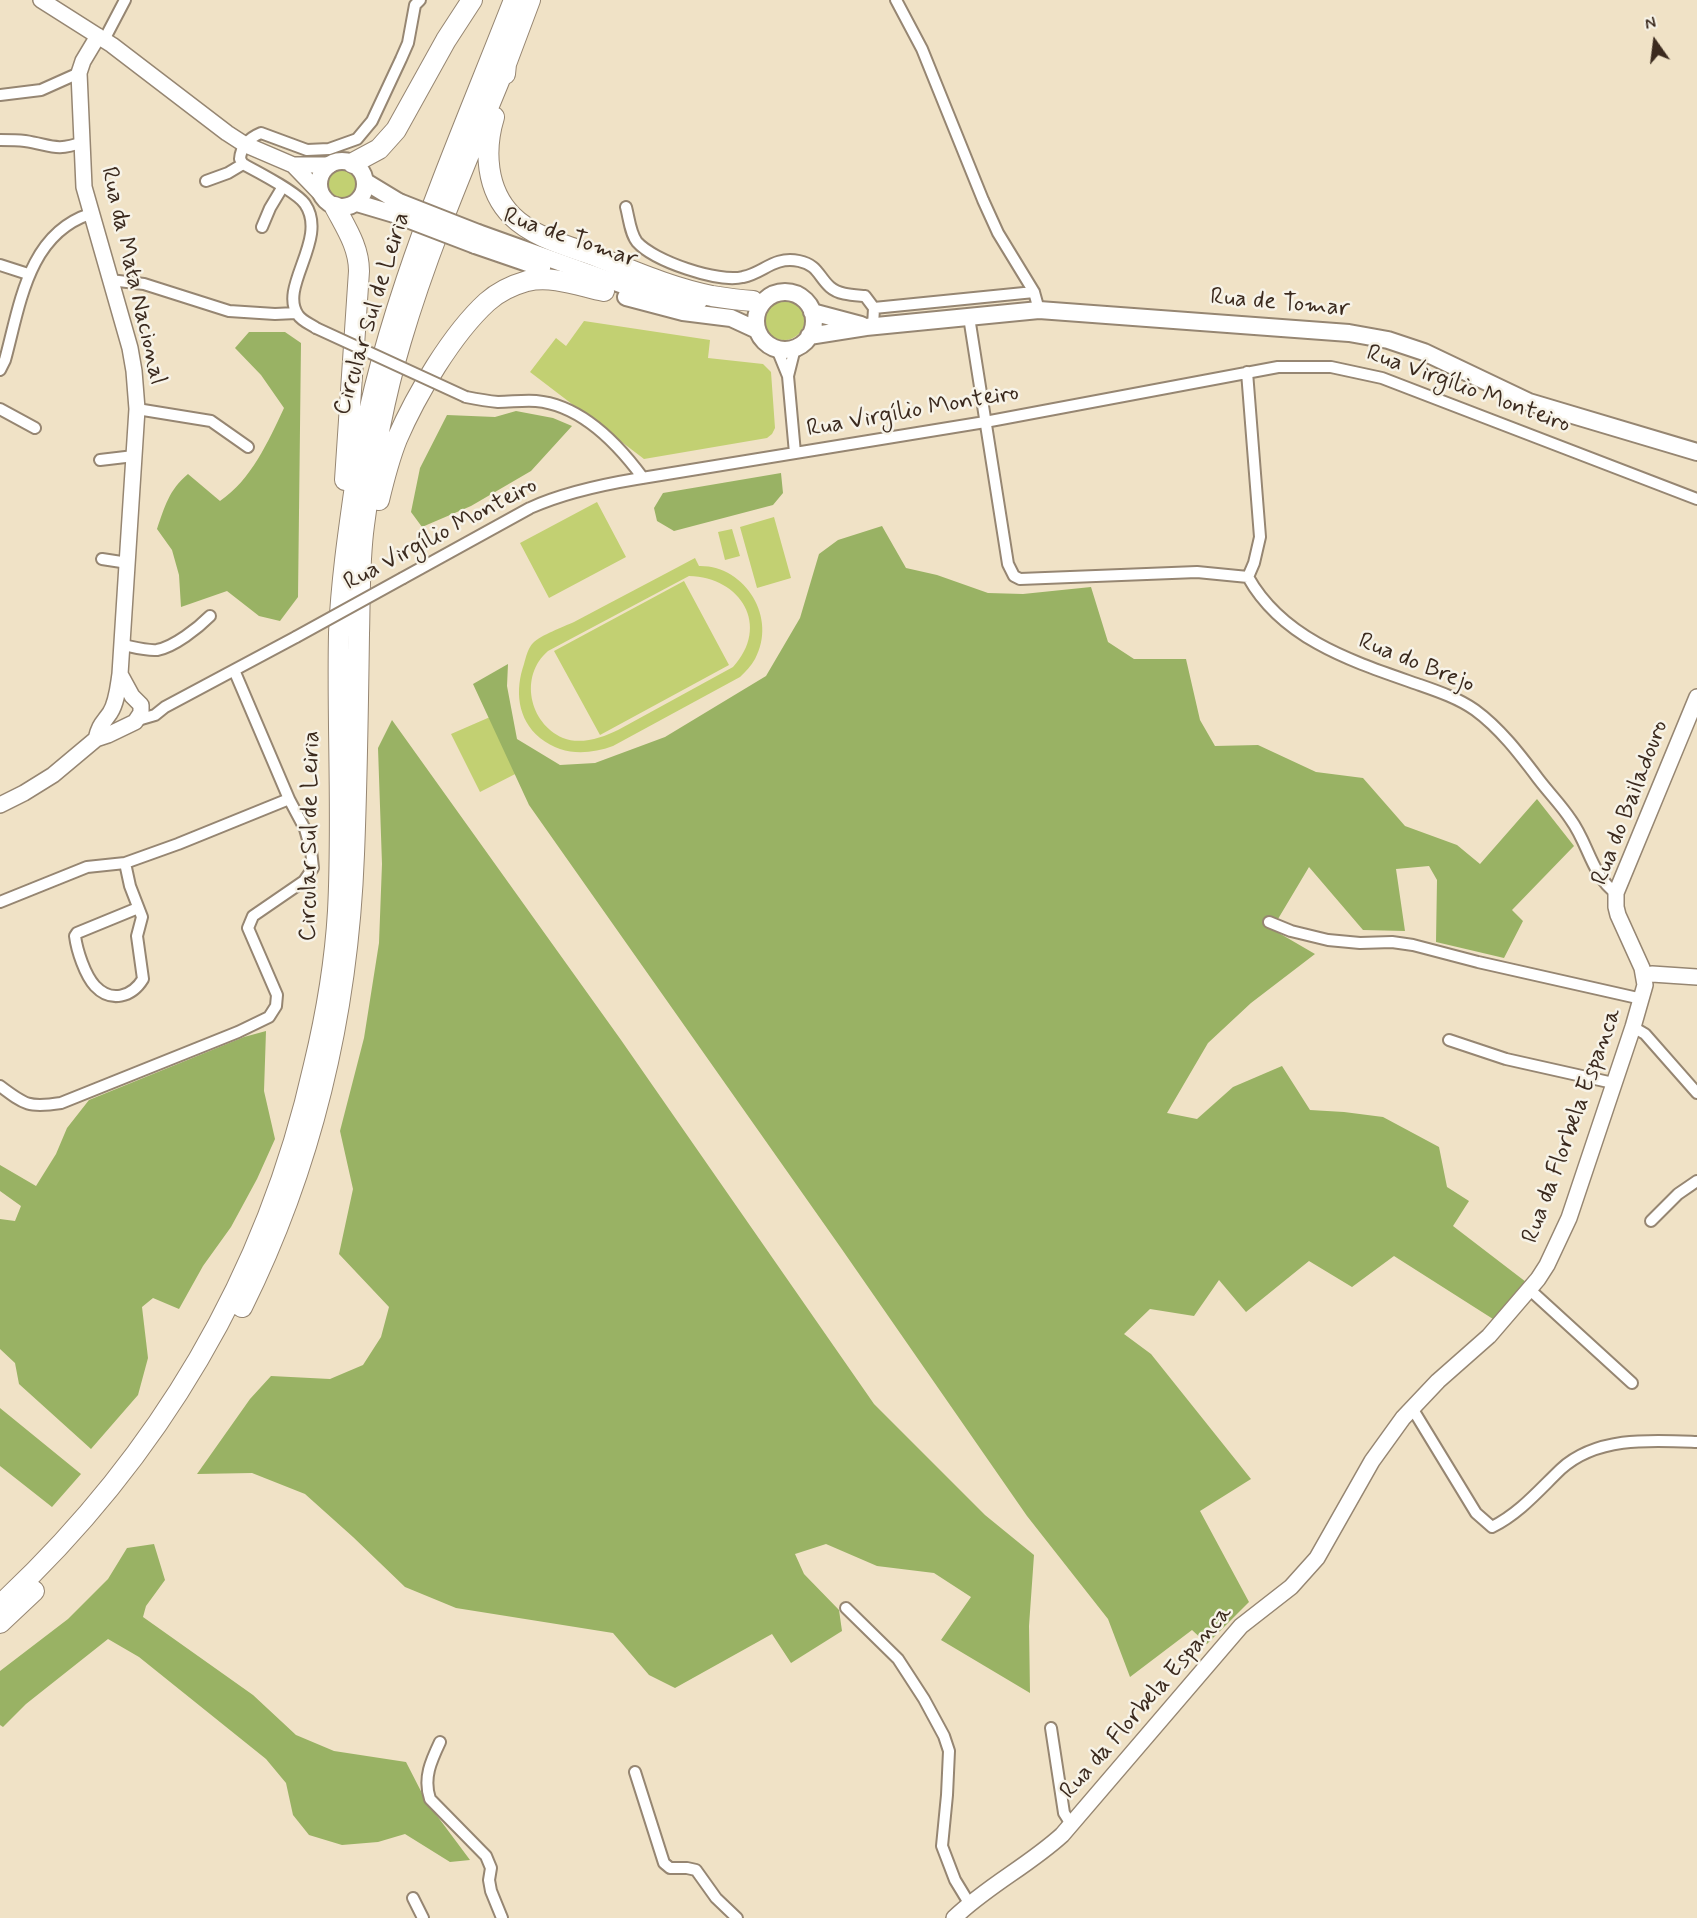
<!DOCTYPE html>
<html>
<head>
<meta charset="utf-8">
<style>
	body { margin:0 }
	#map { position:relative; width:1697px; height:1918px; overflow:hidden; background:#f0e2c6; font-family:Mynerve,sans-serif }
	canvas { display:block }
	.north { position:absolute; left:1625px; top:12px; width:60px; height:60px; -webkit-text-stroke:4px #f7f3e8; paint-order:stroke; rotate:346deg; font-size:16px; font-weight:700; line-height:24px; text-align:center; color:#3b2a1e }
	.north::after { content:''; display:block; margin:auto; width:21px; height:27px; background:#3b2a1e; clip-path:polygon(50% 0,100% 100%,50% 72%,0 100%) }
</style>
</head>
<body>
<div id="map">
<canvas width="1697" height="1918"></canvas>
<div class="north">N</div>
</div>
<script>
const g = document.querySelector('canvas').getContext('2d');
g.lineJoin = 'round';
function paint(path, color) {
  g.fillStyle = color;
  g.fill(path, 'evenodd');
}
function trace(path, color, width, dash) {
  g.strokeStyle = color;
  g.lineWidth = width;
  g.lineCap = dash ? 'butt' : 'round';
  g.setLineDash(dash || []);
  g.stroke(path);
}
function write(font, color, halo, rows, align = 'center') {
  g.font = font + ' Mynerve,sans-serif';
  g.lineWidth = 5;
  g.setLineDash([]);
  g.textBaseline = 'middle';
  g.strokeStyle = halo;
  g.fillStyle = color;
  for (const [text, x, y, turn = 0] of rows) {
    g.save();
    g.translate(x, y);
    g.rotate((+turn || 0) * Math.PI / 180);
    g.textAlign = isNaN(turn) ? turn : align;
    if (halo) g.strokeText(text, 0, 0);
    g.fillText(text, 0, 0);
    g.restore();
  }
}
const green = new Path2D(`
	M328 184a15 15 0 1 1 30 0a15 15 0 1 1-30 0Z
	M763 319a21 21 0 1 1 42 0a21 21 0 1 1-42 0Z
	M 584,321 L 710,340 L 708,358 L 763,364 L 771,372 L 775,428 L 772,434 L 767,438 L 644,459 L 530,372 L 556,338 L 566,346 Z
	M 597,502 L 626,557 L 549,598 L 520,543 Z
	M 774,517 L 791,578 L 757,588 L 740,527 Z
	M 732,529 L 740,556 L 725,560 L 718,532 Z
	M 695,558 L 699,566 C 745,565 778,618 755,659 C 751,666 746,671 740,677 L 613,746 C 588,755 563,756 540,738 C 517,719 515,690 524,664 C 526,657 528,648 533,643 C 541,635 563,627 574,622 C 614,601 655,579 695,558 ZM 689,576 C 741,577 771,626 733,667 L 618,730 C 602,738 580,745 563,738 C 529,723 519,676 548,651 Z
	M 684,581 L 729,665 L 600,735 L 554,651 Z
	M 497,714 L 525,769 L 480,792 L 451,734 Z`);
const forest = new Path2D(`
	M 249,332 L 285,332 L 301,343 L 298,597 L 280,621 L 259,616 L 227,591 L 181,607 L 179,575 L 172,550 L 157,529 C 165,506 169,490 188,474 L 220,501 C 251,480 268,442 284,408 L 261,375 L 235,348 Z
	M 516,411 L 553,418 L 572,426 L 531,471 L 471,506 L 422,527 L 411,512 L 420,468 L 447,415 L 495,417 Z
	M 781,473 L 783,493 L 773,505 L 674,531 L 657,521 L 654,508 L 663,493 Z
	M 882,526 L 906,568 L 937,575 L 988,593 L 1023,594 L 1091,587 L 1108,642 L 1134,659 L 1186,659 L 1200,720 L 1215,746 L 1258,745 L 1316,772 L 1363,778 L 1405,826 L 1457,845 L 1480,864 L 1537,799 L 1574,846 L 1512,910 L 1523,921 L 1504,958 L 1436,942 L 1437,880 L 1429,866 L 1396,869 L 1405,931 L 1363,930 L 1309,867 L 1272,929 L 1315,954 L 1251,1003 L 1208,1043 L 1167,1113 L 1197,1119 L 1233,1087 L 1282,1066 L 1310,1110 L 1344,1112 L 1383,1117 L 1439,1147 L 1447,1187 L 1469,1201 L 1453,1226 L 1526,1282 L 1493,1319 L 1394,1256 L 1352,1287 L 1309,1261 L 1246,1312 L 1219,1280 L 1194,1316 L 1150,1309 L 1124,1334 L 1151,1354 L 1251,1479 L 1200,1511 L 1249,1602 L 1207,1644 L 1192,1630 L 1130,1677 L 1108,1619 L 1027,1516 L 841,1248 L 529,805 L 473,684 L 508,664 L 507,686 L 517,739 L 560,765 L 595,763 L 665,737 L 766,676 L 800,618 L 819,554 L 838,540 Z
	M 392,720 L 621,1040 L 874,1404 L 985,1515 L 1034,1555 L 1029,1626 L 1030,1693 L 941,1640 L 971,1597 L 934,1573 L 877,1566 L 826,1544 L 795,1554 L 804,1574 L 839,1610 L 842,1631 L 791,1663 L 772,1634 L 675,1688 L 649,1675 L 613,1633 L 456,1608 L 405,1587 L 353,1537 L 305,1494 L 252,1473 L 197,1474 L 250,1399 L 271,1376 L 330,1379 L 363,1365 L 381,1337 L 389,1307 L 339,1254 L 353,1189 L 340,1131 L 364,1038 L 379,943 L 382,864 L 378,748 Z
	M 266,1031 L 264,1091 L 275,1139 L 257,1179 L 231,1227 L 203,1266 L 179,1309 L 153,1298 L 142,1307 L 148,1358 L 138,1395 L 91,1449 L 19,1384 L 15,1363 L 0,1349 L 0,1219 L 15,1221 L 21,1206 L 0,1191 L 0,1165 L 36,1186 L 56,1154 L 67,1128 L 89,1100 L 244,1037 Z
	M 0,1408 L 81,1474 L 52,1507 L 0,1466 Z
	M 154,1544 L 165,1580 L 146,1606 L 143,1617 L 253,1695 L 296,1735 L 334,1751 L 406,1762 L 426,1801 L 470,1860 L 450,1862 L 405,1834 L 378,1842 L 342,1845 L 309,1835 L 293,1815 L 286,1783 L 266,1759 L 139,1657 L 108,1639 L 26,1704 L 3,1727 L 0,1725 L 0,1671 L 68,1619 L 108,1579 L 127,1548 Z`);
const street = new Path2D(`
	M 896,0 L 922,49 L 983,200 L 998,233 L 1034,292 L 1039,310
	M 104,40 L 125,0
	M 0,95 L 41,90 L 79,73
	M 0,140 C 8,140 17,140 25,141 C 51,145 56,152 83,142
	M 206,181 L 228,173 L 243,164
	M 626,207 C 629,218 630,233 637,242 C 654,261 718,283 743,277 C 764,273 773,256 799,261 C 818,265 818,276 830,287 C 839,295 853,295 865,296 L 874,308
	M 262,227 L 270,208 L 282,188
	M 0,265 L 28,274
	M 110,280 L 144,284 L 229,311 L 275,314 L 296,313
	M 969,317 L 1008,564 L 1014,576 L 1020,579 L 1197,572 L 1248,577 L 1254,563 L 1260,537 L 1247,372
	M 873,326 L 874,308 L 1034,292
	M 316,328 C 310,324 302,321 298,315 C 278,287 329,239 305,204 C 297,192 258,172 243,164 L 240,159 C 241,146 249,138 261,133 L 307,150 L 329,149 L 357,139 L 372,121 L 401,59 L 408,43 L 415,5 L 420,0
	M 777,349 L 788,376 L 795,453
	M 0,370 L 5,360 C 20,305 28,234 90,214
	M 788,376 L 795,348
	M 466,397 C 476,399 487,401 498,402 C 511,402 523,400 536,401 C 581,405 618,444 643,478
	M 0,409 L 35,428
	M 137,409 L 211,421 L 248,447
	M 100,460 L 134,456
	M 102,559 L 128,563
	M 1248,577 C 1283,640 1354,662 1417,684 C 1437,691 1458,698 1475,710 C 1501,729 1521,756 1540,781 C 1550,794 1562,806 1571,820 C 1588,843 1592,876 1616,893
	M 403,578 L 530,508 C 563,493 600,485 636,479 L 985,422 L 1278,367 L 1331,367 L 1382,378 L 1697,499
	M 123,645 C 133,647 147,651 157,650 C 174,647 198,628 210,616
	M 138,720 L 155,715 L 165,707 L 296,637
	M 125,863 L 130,886 L 142,917 L 137,936 L 143,979 C 132,997 111,1003 95,986 C 85,975 77,951 75,936 L 77,933 L 138,908
	M 0,902 L 87,867 L 125,863 L 178,844 L 289,799
	M 1269,922 L 1291,931 L 1328,940 L 1360,943 L 1392,942 L 1413,945 L 1478,962 L 1642,999
	M 1633,1027 L 1645,1034 L 1697,1093
	M 1449,1040 L 1506,1059 L 1613,1083
	M 0,1086 C 25,1105 29,1108 61,1103 L 238,1032 L 269,1017 L 276,1006 L 277,995 L 248,928 L 253,916 L 304,881 L 313,868 L 311,850 L 305,829 L 289,799 L 234,670
	M 1651,1221 L 1678,1194 L 1697,1181
	M 1529,1289 L 1632,1383
	M 1412,1408 L 1476,1513 L 1492,1527 C 1520,1513 1539,1490 1561,1469 C 1597,1436 1652,1440 1697,1442
	M 846,1608 L 898,1659 L 924,1699 L 944,1736 L 949,1751 L 947,1795 L 942,1846 L 955,1880 L 969,1903
	M 1051,1728 L 1064,1813 L 1071,1824
	M 440,1742 C 431,1761 423,1778 430,1799 L 486,1856 L 491,1868 L 489,1880 L 491,1891 L 502,1918
	M 635,1772 L 664,1863 L 670,1868 L 687,1868 L 696,1870 L 716,1898 L 737,1918
	M 413,1898 L 423,1918`);
const secondary = new Path2D(`
	M 41,0 L 112,45 L 227,133 L 244,144 L 293,165 L 320,193
	M 293,165 L 330,165
	M 96,739 C 99,725 103,723 110,713 C 117,702 118,687 120,674 L 137,409 L 134,371 L 130,348 L 84,187 L 79,73 L 83,61 L 98,36
	M 0,805 L 24,793 L 53,775 L 96,739 L 108,735 L 135,722 L 141,713 L 141,705 L 132,696 L 120,674
	M 1645,976 L 1652,974 L 1697,977
	M 954,1918 C 987,1886 1028,1866 1062,1835 L 1241,1626 L 1291,1587 L 1317,1558 L 1372,1461 L 1403,1418 L 1438,1381 L 1489,1336 L 1538,1279 L 1547,1265 L 1569,1218 L 1633,1027 L 1645,985 L 1642,968 L 1618,915 L 1616,907 L 1616,893 L 1697,697`);
const primary = new Path2D(`
	M319 184a23 23 0 1 1 46 0a23 23 0 1 1-46 0Z
	M 366,182 L 399,202
	M 357,203 L 394,214
	M 478,233 L 623,285 L 699,301
	M 475,245 L 542,268
	M756 321a29 29 0 1 1 58 0a29 29 0 1 1-58 0Z
	M 626,297 L 683,312 L 731,318 L 757,330
	M 812,312 L 861,325
	M 809,336 L 866,327 L 1039,310 L 1349,333 L 1388,340 L 1424,352 L 1529,402 L 1697,452`);
const highway = new Path2D(`
	M 505,74 L 506,64 L 530,0
	M 494,117 C 484,150 486,190 512,216 C 532,236 564,245 590,254 C 629,269 670,288 712,296 C 725,298 739,300 753,301
	M 353,163 L 379,149 L 396,130 L 446,40 L 472,0
	M 335,207 C 346,228 359,247 359,271 L 345,480
	M 379,500 C 384,479 389,459 397,439 C 416,395 452,334 487,302 C 498,292 513,285 527,281 C 552,275 580,286 604,291
	M 242,1307 C 313,1164 348,1013 354,854 C 357,780 358,707 359,634 C 360,598 359,561 364,525 C 372,463 383,401 401,341 C 429,246 469,155 506,64
	M 0,1605 C 158,1458 267,1276 314,1065 C 326,1015 335,963 338,911 C 343,818 337,725 339,633 C 341,584 348,535 355,486 C 380,316 452,159 514,0
	M 0,1623 L 34,1591`);
const streetBridge = new Path2D(`
	M 316,328 L 466,397
	M 296,637 L 403,578`);
const primaryBridge = new Path2D(`
	M 399,202 L 478,233
	M 394,214 L 475,245`);
const streetNames = [
	["Rua de Tomar",570,239,19],
	["Rua da Mata Nacional",132,276,77],
	["Rua de Tomar",1280,304,5],
	["Circular Sul de Leiria",373,314,-73],
	["Rua Virgílio Monteiro",1468,390,20],
	["Rua Virgílio Monteiro",913,412,-10],
	["Rua Virgílio Monteiro",441,535,-28],
	["Rua do Brejo",1416,664,22],
	["Rua do Bailadouro",1631,803,-69],
	["Circular Sul de Leiria",311,836,-89],
	["Rua da Florbela Espanca",1573,1126,-70],
	["Rua da Florbela Espanca",1147,1703,-49]
];
paint(green, '#c2d072');
paint(forest, '#99b264');
trace(street, '#968672', 14);
trace(secondary, '#968672', 18);
trace(primary, '#968672', 20);
trace(highway, '#968672', 22);
trace(street, '#fff', 10);
trace(secondary, '#fff', 15);
trace(primary, '#fff', 16);
trace(highway, '#fff', 20);
trace(streetBridge, '#968672', 14, []);
trace(primaryBridge, '#968672', 20, []);
trace(streetBridge, '#fff', 10);
trace(primaryBridge, '#fff', 16);
write('24px', '#3b2a1e', '#f7f3e8', streetNames);
</script>
</body>
</html>
